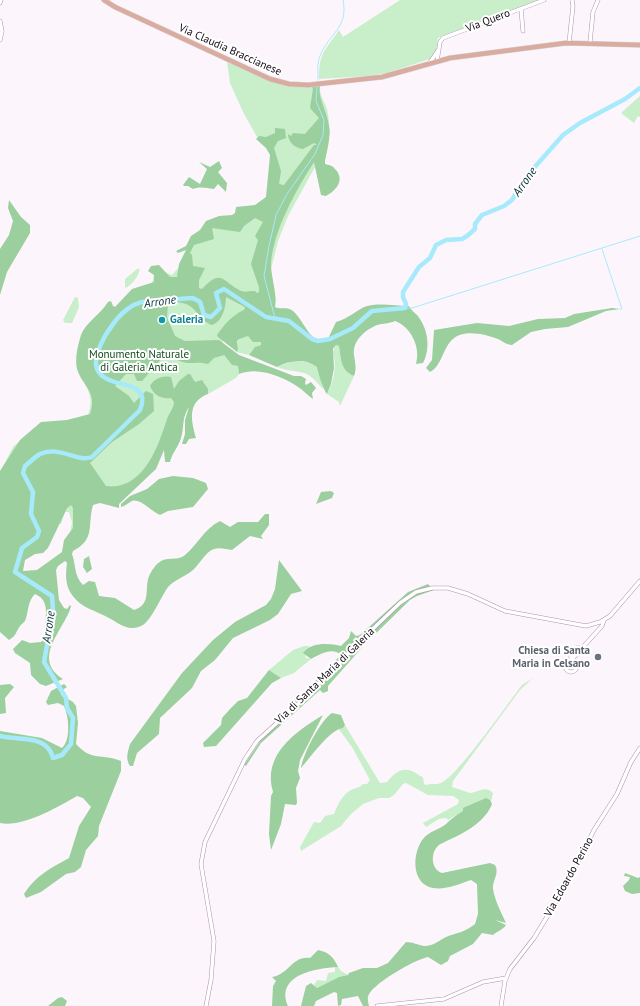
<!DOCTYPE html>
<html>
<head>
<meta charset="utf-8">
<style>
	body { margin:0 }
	canvas { display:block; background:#fcf6fc }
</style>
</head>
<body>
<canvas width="640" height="1006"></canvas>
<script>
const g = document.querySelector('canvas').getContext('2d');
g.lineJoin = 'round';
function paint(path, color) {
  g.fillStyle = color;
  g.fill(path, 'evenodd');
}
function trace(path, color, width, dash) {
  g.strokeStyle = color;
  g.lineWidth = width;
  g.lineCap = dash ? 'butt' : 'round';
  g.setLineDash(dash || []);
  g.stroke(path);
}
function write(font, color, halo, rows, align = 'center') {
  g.font = font + ' "PT Sans",sans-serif';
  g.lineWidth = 4;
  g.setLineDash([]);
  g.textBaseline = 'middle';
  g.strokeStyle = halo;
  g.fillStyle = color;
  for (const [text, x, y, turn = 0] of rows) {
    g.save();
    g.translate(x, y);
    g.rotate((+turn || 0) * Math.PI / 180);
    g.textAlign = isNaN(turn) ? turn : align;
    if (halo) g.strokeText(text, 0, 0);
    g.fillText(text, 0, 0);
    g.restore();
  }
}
const green = new Path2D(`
	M 400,0 L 537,0 L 438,38 L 436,52 L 430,59 L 387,73 L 368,76 L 319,79 C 319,51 326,50 339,30 L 343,37 Z
	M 227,62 L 283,85 L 320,85 C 319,94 324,101 327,109 C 329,117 329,126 330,134 L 327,136 L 321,156 L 288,216 L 278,241 L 270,273 L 275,307 L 273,313 L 223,339 L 222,355 L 224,355 L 232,365 L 238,366 L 239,374 L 236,378 L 208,394 L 204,382 L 160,452 L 129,487 L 96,492 L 85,529 L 70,534 L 72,522 L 69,512 L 65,512 L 61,524 L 53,524 L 0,472 L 13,447 L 34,428 L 86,419 C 97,398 86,388 78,370 C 74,362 76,346 82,338 C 85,333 91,329 96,325 C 114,309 133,296 152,283 L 154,276 L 152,272 L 155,268 L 172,275 L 180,266 L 185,253 L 207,227 L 265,202 L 272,189 L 275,167 L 267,145 L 257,137 L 244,114 L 230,83 Z
	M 640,96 L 640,117 L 638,116 L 634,123 L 621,113 Z
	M 137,269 L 140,269 C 138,277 132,285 125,288 L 125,279 Z
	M 75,297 L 78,298 L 79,307 L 72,323 L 65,323 L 63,320 Z
	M 248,336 L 262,342 L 261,345 L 255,347 L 249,355 L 237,352 C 240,343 232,338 248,336 Z
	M 336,345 L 339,346 L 341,360 L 348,373 L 354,376 L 340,406 L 339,402 L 327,394 C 334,382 337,365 333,352 Z
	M 295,360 L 314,364 L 317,367 C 317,375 322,379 323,389 C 303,365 302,376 277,367 Z
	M 304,646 L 310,646 L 304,651 L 306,658 L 311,659 L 294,673 L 281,678 L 269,670 L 293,650 Z
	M 533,678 L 520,690 L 453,781 L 452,787 L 470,793 C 479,792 485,785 493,793 L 491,802 L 490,800 L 463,811 L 448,820 L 446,818 L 439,819 L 426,827 L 423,823 L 458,804 L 459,800 L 453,796 L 428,795 L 406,783 L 403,784 L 394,795 L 389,798 L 379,798 L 363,804 L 351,814 L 341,826 L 301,851 L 300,847 L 314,822 L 320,823 L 325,816 L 334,814 C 338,804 342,795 351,790 C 356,788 359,788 363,784 L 367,784 L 370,780 L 352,747 L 338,728 L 343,728 L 345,725 L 380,783 L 387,782 C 394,774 400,767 412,771 C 417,773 419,776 423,777 L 424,784 L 426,785 C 431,783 436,785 441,783 C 456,778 509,702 522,685 Z
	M 335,967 L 338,967 L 341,971 L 348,975 L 339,977 L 317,988 L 314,985 L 317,980 L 326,981 L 328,973 L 335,972 Z`);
const forest = new Path2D(`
	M 311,86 L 320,86 C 317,96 328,114 329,126 C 331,137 327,150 325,161 L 325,164 C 328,165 332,165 334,168 C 346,179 337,190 326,196 L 321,195 L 314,162 C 296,190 273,231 271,264 C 271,277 278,297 275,307 C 281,310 287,306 293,311 C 304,320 310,345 327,341 L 336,322 C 349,318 354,312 364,307 C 378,302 395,306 409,306 C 411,310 414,312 417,315 C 428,328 431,348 423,363 L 416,364 C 421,347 411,327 395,321 C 389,324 383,323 377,325 C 365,330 352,341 354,355 C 355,362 357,369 354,376 C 341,371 341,359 339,346 L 336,345 L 333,349 L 334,368 L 331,384 L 327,394 C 324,391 317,371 317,367 C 305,358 290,360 277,367 L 249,355 L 255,347 L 261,345 L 261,342 L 253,342 L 248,336 L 239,339 L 237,341 L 238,349 L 237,352 L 218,337 L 217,335 C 225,324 231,316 244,310 L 245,307 L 226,297 C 226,307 222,323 211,325 L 201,319 C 194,306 184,299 168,304 L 167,317 L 175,336 L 185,341 L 219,340 L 239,355 L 294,376 L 301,376 L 306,379 L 305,383 L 306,385 L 311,382 L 316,388 L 312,393 L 313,399 C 308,396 305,392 301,389 C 284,377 259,366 239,374 L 238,366 L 232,365 L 224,355 L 214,358 L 208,364 C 200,362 196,363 188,363 C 179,362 172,356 163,357 L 142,381 L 137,381 L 134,374 L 126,374 L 115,386 L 129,396 L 134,403 L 146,391 L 153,394 L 154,411 L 139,424 L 112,442 L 90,463 L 106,486 C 143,491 158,447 167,419 C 169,413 174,408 174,402 L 171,398 C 162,399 154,396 150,386 C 154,379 162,375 171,377 L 174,389 L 179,381 L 188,374 L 190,374 L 195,382 L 202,380 L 208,389 L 208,394 C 187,402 191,420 196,438 L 189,439 L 186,444 L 182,444 L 185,434 L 185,420 L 189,407 C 181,420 185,425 181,438 C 179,446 172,453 170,462 L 165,462 L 164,450 L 156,469 L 119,504 L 119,508 L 100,503 L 93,505 C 87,526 96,539 73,551 L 72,554 C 76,565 74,576 83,585 L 89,581 L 95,582 L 99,596 L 115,598 L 134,610 C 153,604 143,587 150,574 C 163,550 174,564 185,555 C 198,544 204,529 220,521 L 230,527 L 238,522 L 258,522 L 265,514 L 269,514 L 269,525 L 261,536 L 263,539 L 250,536 L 232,550 C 227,549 219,547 214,549 C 205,552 200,564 193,570 C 186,576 174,580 168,587 C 161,597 152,619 143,625 C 129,633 119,623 107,617 C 92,609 78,607 69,590 C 65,581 66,571 67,563 L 65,561 L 58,566 L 56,570 L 59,600 L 64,608 L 67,609 L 70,605 L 71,606 C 66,628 30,658 63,679 L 46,686 L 40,684 L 31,675 L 30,663 L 15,653 L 13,649 L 22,640 L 30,643 L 41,642 L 45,638 C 42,624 54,602 35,594 C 27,602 29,611 25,621 C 24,623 21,624 20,626 C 15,633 17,635 9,640 L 0,632 L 0,471 L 20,440 L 41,422 L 67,420 L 90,414 C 98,391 82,386 77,369 C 75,359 78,344 81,335 C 85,323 101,314 108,302 L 111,301 L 113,306 L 115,307 L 132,289 L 154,282 L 154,275 L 148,271 L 151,266 L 159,265 L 170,277 L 177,277 L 179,264 L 186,250 L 178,253 L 176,251 L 186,246 L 191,236 L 200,230 L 206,221 L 219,216 L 232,215 L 235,213 L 236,207 L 255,205 L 266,197 L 270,155 L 266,148 L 256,139 L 259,136 L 266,137 L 275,133 L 275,128 L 285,129 L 286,138 L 278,141 L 274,148 L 281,171 L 279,184 L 284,185 L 314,145 L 317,145 L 314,143 L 303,149 C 295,148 288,142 288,134 L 291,136 L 293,133 L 305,134 L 319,118 L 310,108 L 313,89 ZM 255,218 L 263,222 L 255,236 L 258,240 L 251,264 L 259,287 L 259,292 L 257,293 L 255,291 C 249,291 244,293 239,290 C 221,280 221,269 202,289 L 199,288 L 199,280 L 205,268 L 193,266 L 192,255 L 190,253 L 194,245 L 214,239 L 212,228 L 240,232 L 244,226 ZM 71,505 L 73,508 L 73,528 L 64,540 L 62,552 L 37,570 L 23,571 L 25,560 L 35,554 L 43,553 L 48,548 L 67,508 Z
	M 219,161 L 222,168 L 218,172 L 227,183 L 226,192 L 218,184 L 214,189 C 206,188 201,186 193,189 L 188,186 L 184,186 L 183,185 L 189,177 L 200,184 L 207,169 L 199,162 L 210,167 Z
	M 9,200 L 21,217 L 30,225 L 30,233 L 7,272 L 0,295 L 0,249 L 9,235 L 13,221 L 8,208 Z
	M 612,308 L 620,309 L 606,311 L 568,327 L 545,329 L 531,332 L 512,345 C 507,345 502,341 498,339 C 485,334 464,329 453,339 C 443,347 442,366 430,372 L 426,368 L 432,360 L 434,330 L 477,323 L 509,326 L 538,319 L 565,318 L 574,314 Z
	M 173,476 L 193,478 L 206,483 L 208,489 L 193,507 L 168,511 L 160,515 C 152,512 140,498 132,501 C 128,503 125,506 121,507 L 121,504 L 130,496 L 147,489 L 159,479 Z
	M 331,491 L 334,493 L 332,498 L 316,504 L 321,492 Z
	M 89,556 L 92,569 L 87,573 L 83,567 L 84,559 Z
	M 279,560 L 302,591 L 291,594 L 278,614 L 270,620 L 233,638 L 215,660 L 201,671 L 192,688 L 160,718 L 159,734 L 137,753 L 133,766 L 130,766 C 125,759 128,751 130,744 L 182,673 L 213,640 L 235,622 L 266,605 L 271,599 L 275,589 Z
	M 428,584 L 434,590 L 417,596 L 410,600 L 366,643 L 328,686 L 328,691 L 323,693 L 320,690 L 261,743 L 246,766 L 244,765 L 261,740 L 293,710 L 295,700 C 312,686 325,670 341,655 C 332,647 321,654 311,659 L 303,653 C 310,642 330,643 341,646 L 349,638 L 351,631 L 356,636 L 360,635 L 408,592 Z
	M 269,670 L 281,678 L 272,683 L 216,746 L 204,747 L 203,743 L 221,725 L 222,718 L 230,709 L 238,701 L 247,698 Z
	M 10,684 L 14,687 L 5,698 L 6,713 L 0,714 L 0,685 Z
	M 64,684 L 67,687 L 61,691 L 61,695 L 73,702 L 76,706 L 78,723 L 76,744 C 92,762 102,753 121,761 L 121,771 L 99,826 L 98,836 L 86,850 L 81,867 L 75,872 L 66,874 L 41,892 L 26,898 L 24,894 C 35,876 51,868 69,858 L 79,826 L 91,807 L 83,798 L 77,796 C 58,807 22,828 0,823 L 0,731 L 42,738 L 62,748 C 71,740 69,717 64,706 L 58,703 L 48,705 L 46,702 L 51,691 Z
	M 332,713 L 341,715 L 345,725 L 343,728 C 330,729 310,758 301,768 C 303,754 320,721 332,713 Z
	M 323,715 L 300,760 L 298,771 L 300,778 L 296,788 L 297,803 L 296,805 L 285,804 L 281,824 L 271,850 L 269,834 L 271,796 L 273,792 C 262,755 295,732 323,715 Z
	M 486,798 L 490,800 L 492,804 C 486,820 468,831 453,838 C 448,841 440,843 437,847 C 430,855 432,870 442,873 L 490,863 L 495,865 C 500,873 492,881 493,889 C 495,901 501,912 506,923 L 495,920 L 506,925 C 503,930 497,931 493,935 L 482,933 L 473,944 L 450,956 L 448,961 L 441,965 L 428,957 C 414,960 376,982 369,994 C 367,998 368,1001 369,1006 L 363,1006 L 358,996 L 342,999 L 341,1005 L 338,1006 L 337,993 L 334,992 L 316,1001 L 314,1006 L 301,1006 L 306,986 L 311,983 L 317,988 L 339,977 L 348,975 L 349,973 L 363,968 L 377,968 L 388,963 L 406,942 C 413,942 418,945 424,946 C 433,946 437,942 444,938 C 457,932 462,934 475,924 L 478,914 L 477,884 L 471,880 C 459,884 446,890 433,888 C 411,884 412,853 423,839 C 429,831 439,830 446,824 C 451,819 456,815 463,811 L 463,808 Z
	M 625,873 L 638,878 L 640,877 L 640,893 L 632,894 L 625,891 L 623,886 L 629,880 L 630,877 L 624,876 Z
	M 318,950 C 328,952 334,957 338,967 C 316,968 275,975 288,1006 L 272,1006 L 273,986 L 276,981 L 272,977 C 288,975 293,955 310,958 Z
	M 62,997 L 67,1001 L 65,1006 L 48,1006 L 58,998 Z`);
const stream = new Path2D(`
	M 318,80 C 318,72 317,63 320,56 C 329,33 349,28 343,0
	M 602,249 L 622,309 L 620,309
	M 405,308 L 412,308 L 640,236
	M 275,318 L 264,276 L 269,246 L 276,215 L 287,194 L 315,154 L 323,135 L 324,120 L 316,101 L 317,87`);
const river = new Path2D(`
	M 0,736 C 19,741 47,734 53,758 L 62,755 L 71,744 L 73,718 L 67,708 L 66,698 L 44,662 L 53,611 L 52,596 L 15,572 L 22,548 L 37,537 L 39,531 L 31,514 L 33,492 L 23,473 L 25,466 C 30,462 35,457 40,454 C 59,445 78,463 92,457 L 140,410 C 154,375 101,393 96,365 C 95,355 100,345 105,336 C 115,320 127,303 148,301 C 153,301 158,302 163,301 C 173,300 183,298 193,298 L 200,302 L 204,315 L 211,317 L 220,308 L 216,293 L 224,289 L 266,317 L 289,321 L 312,339 L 318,341 L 330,339 L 353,328 L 372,311 L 405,308 L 406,304 L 403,297 L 403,292 L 419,267 L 430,258 L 436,245 L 446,240 L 462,239 L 467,236 L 475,229 L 475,224 L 482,215 L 504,206 L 512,200 L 526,177 L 563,135 L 580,123 L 625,99 L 640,88`);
const minor = new Path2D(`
	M 0,3 L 1,0
	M 521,9 L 523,31
	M 0,21 L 2,31 L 0,40
	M 590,42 L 593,12 L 598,0
	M 569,43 L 573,6 L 572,0
	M 437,61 L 440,42 L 443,38 L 544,0
	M 429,64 L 439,49
	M 571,658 L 571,653 L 576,648 L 582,648
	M 573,658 L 602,626 L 604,620
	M565 666a6 6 0 1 1 12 0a6 6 0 1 1-12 0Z
	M 206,1006 L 211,980 L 214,941 L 201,864 L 205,842 L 245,759 L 257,741 L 308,695 L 357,644 L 400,603 L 416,592 L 432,588 L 448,588 L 468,594 L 505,611 L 586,626 L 600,622 L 610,616 L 640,581
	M 377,1006 L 444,999 L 483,982 L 506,978
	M 501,1006 L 505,981 L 510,969 L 534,938 L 566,886 L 594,830 L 617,794 L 631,762 L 640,748`);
const major = new Path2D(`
	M 104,0 L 115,7 L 270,79 L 289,84 L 308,85 L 382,77 L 450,58 L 566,43 L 640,45`);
const markers = [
	[162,320,4,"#0f9aa8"],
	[598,657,4,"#6b7280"]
];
const streetNames = [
	["Via Quero",488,21,-21],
	["Via Claudia Braccianese",230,50,24],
	["Via di Santa Maria di Galeria",325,676,-44],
	["Via Edoardo Perino",569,877,-61]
];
const cultureNames = [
	["Galeria",170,320]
];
const parkNames = [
	["Monumento Naturale",139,355],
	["di Galeria Antica",139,368]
];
const worshipNames = [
	["Chiesa di Santa",590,651],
	["Maria in Celsano",590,664]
];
const waterNames = [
	["Arrone",525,182,-55],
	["Arrone",160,302,-8],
	["Arrone",49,627,-82]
];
paint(green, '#c8eeca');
paint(forest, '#9bcf9d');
trace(stream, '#a7eafb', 1);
trace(river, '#a7eafb', 4.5);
trace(minor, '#ac92ac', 4.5);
trace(major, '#d5d3d5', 5.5);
trace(minor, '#fff', 3.5);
trace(major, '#d9ac9f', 4.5);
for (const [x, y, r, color] of markers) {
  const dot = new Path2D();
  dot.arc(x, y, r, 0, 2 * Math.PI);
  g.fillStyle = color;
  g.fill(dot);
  trace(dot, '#fff', 1.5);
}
write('11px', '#130a13', '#fff', streetNames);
write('bold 11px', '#0d838f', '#fff', cultureNames, 'left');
write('11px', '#12491a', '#fff', parkNames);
write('bold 11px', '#5b616d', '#fff', worshipNames, 'right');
write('italic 12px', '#032f38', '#fff', waterNames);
</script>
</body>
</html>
